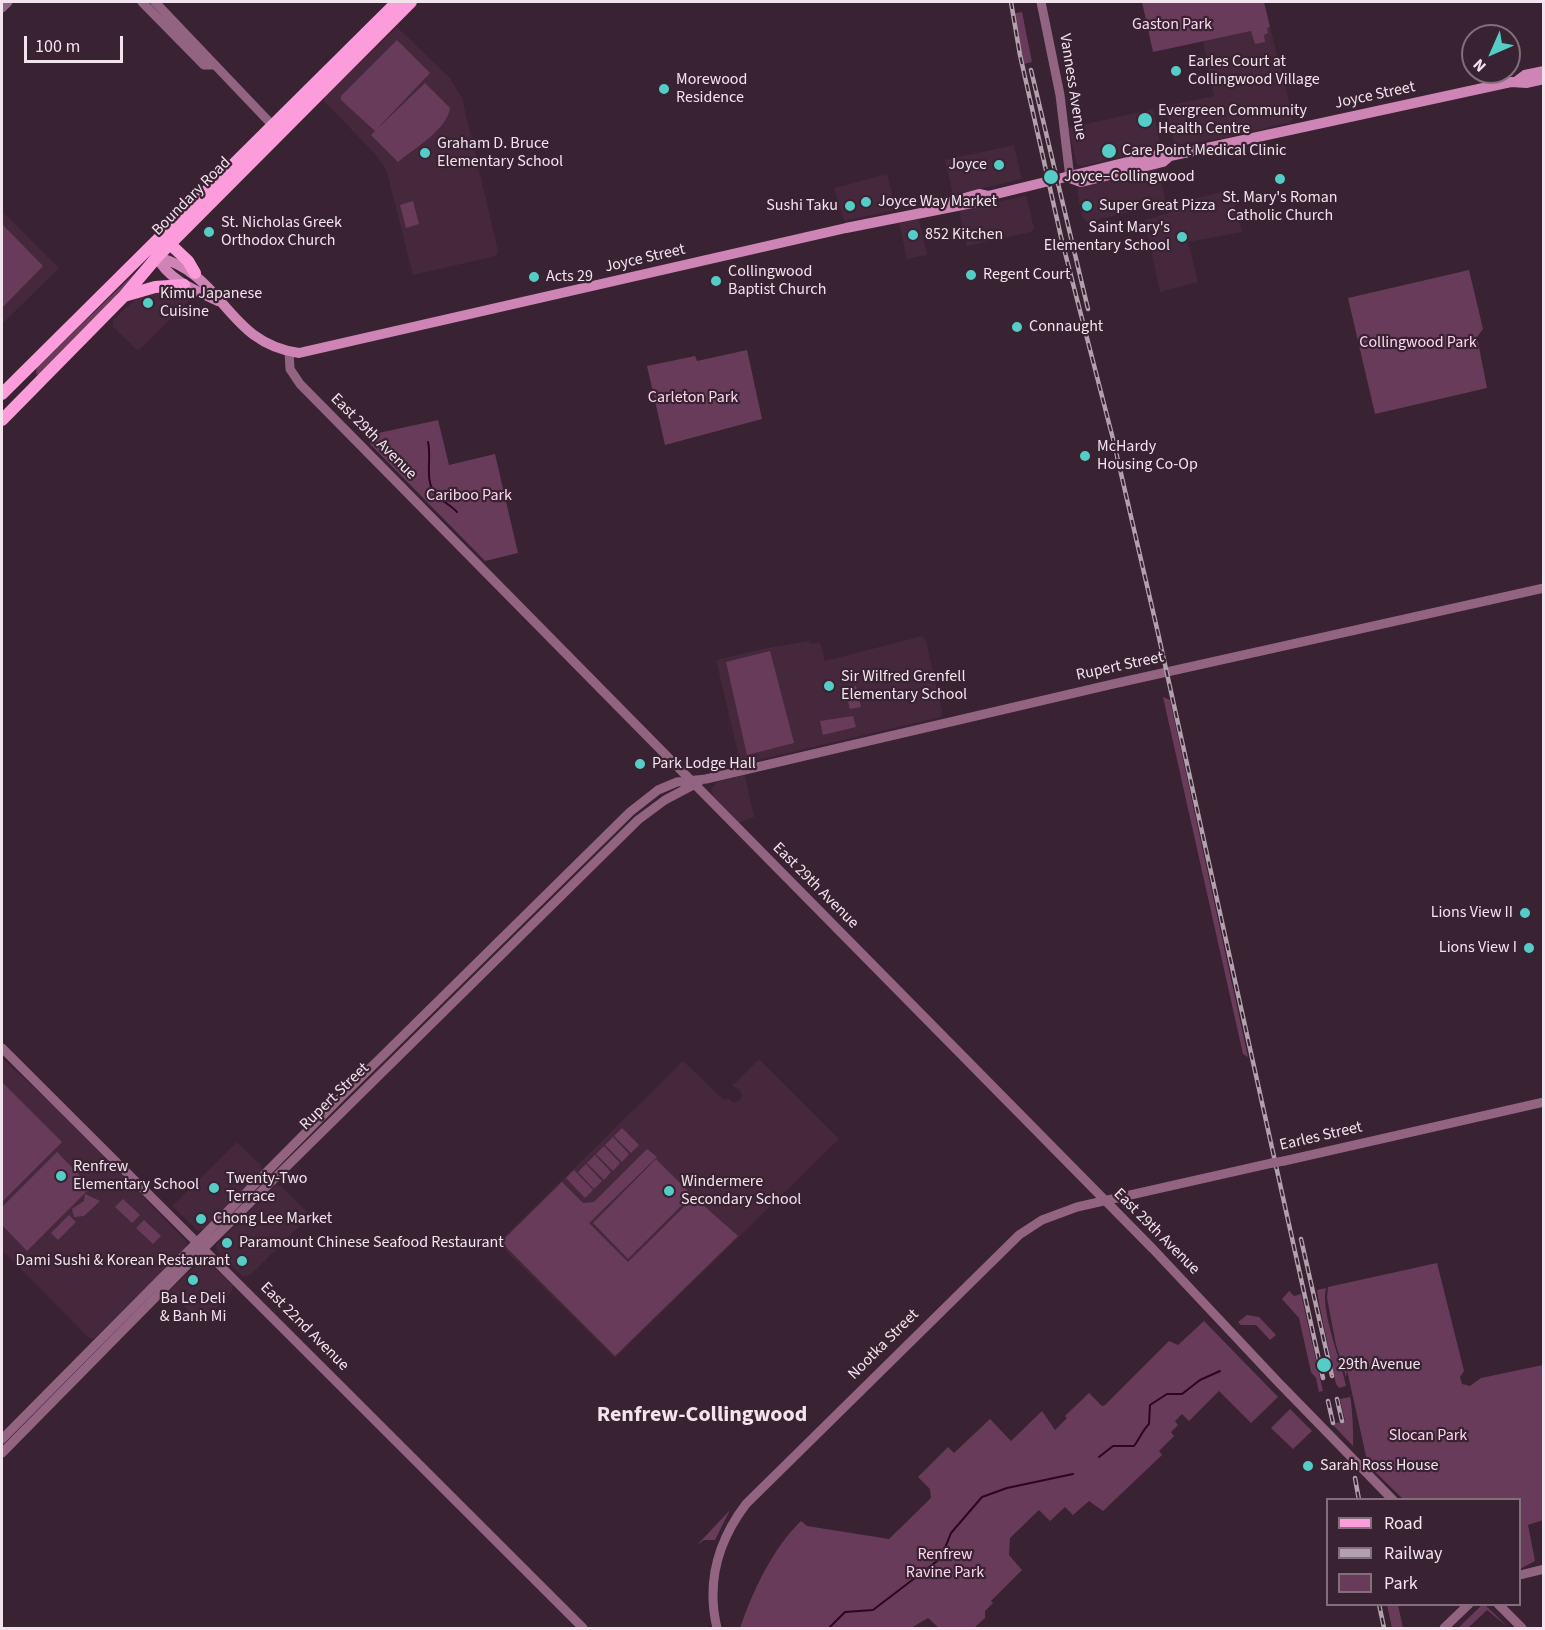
<!DOCTYPE html>
<html>
<head>
<meta charset="utf-8">
<style>
	body { margin:0 }
	#map { position:relative; width:1545px; height:1630px; overflow:hidden; background:#392231; font-family:"Source Sans 3",sans-serif }
	canvas { display:block }
	.frame { position:absolute; inset:0; border:3px solid #f2e3ec; pointer-events:none }
	.legend { position:absolute; left:1326px; top:1498px; width:195px; height:108px; box-sizing:border-box; background:#392231; border:2px solid #836f7c; margin:0; padding:8px 10px; list-style:none; font-size:18px; color:#f2e3ec }
	.legend li { display:flex; align-items:center; gap:12px; height:30px }
	.legend b { width:30px; border:2px solid #836f7c }
	.north { position:absolute; left:1461px; top:24px; width:60px; height:60px; box-sizing:border-box; background:#392231; border:2px solid #836f7c; border-radius:50%; rotate:225deg; font-size:16px; font-weight:700; line-height:24px; text-align:center; color:#f2e3ec }
	.north::after { content:''; display:block; margin:auto; width:21px; height:27px; background:#54cdc7; clip-path:polygon(50% 0,100% 100%,50% 72%,0 100%) }
	.scale { position:absolute; left:24px; top:36px; width:99px; height:27px; box-sizing:border-box; border:3px solid #f2e3ec; border-top:0; padding-left:8px; font-size:18px; line-height:21px; white-space:nowrap; color:#f2e3ec; -webkit-text-stroke:4px #392231; paint-order:stroke }
</style>
</head>
<body>
<div id="map">
<canvas width="1545" height="1630"></canvas>
<div class="frame"></div>
<ul class="legend">
<li><b style="height:8px;background:#fc9cdb"></b>Road</li>
<li><b style="height:8px;background:#b2a0ac"></b>Railway</li>
<li><b style="height:16px;background:#693b5a"></b>Park</li>
</ul>
<div class="north">N</div>
<div class="scale">100 m</div>
</div>
<script>
const g = document.querySelector('canvas').getContext('2d');
g.lineJoin = 'round';
function paint(path, color) {
  g.fillStyle = color;
  g.fill(path, 'evenodd');
}
function trace(path, color, width, dash) {
  g.strokeStyle = color;
  g.lineWidth = width;
  g.lineCap = dash ? 'butt' : 'round';
  g.setLineDash(dash || []);
  g.stroke(path);
}
function write(font, color, halo, rows, align = 'center') {
  g.font = font + ' "Source Sans 3",sans-serif';
  g.lineWidth = 4.5;
  g.setLineDash([]);
  g.textBaseline = 'middle';
  g.strokeStyle = halo;
  g.fillStyle = color;
  for (const [text, x, y, turn = 0] of rows) {
    g.save();
    g.translate(x, y);
    g.rotate((+turn || 0) * Math.PI / 180);
    g.textAlign = isNaN(turn) ? turn : align;
    if (halo) g.strokeText(text, 0, 0);
    g.fillText(text, 0, 0);
    g.restore();
  }
}
const built = new Path2D(`
	M 397,27 L 450,78 L 462,98 L 498,251 L 496,256 L 413,275 L 387,172 L 377,156 L 324,101 L 325,96 Z
	M 1270,27 L 1293,117 L 1291,122 L 1224,138 L 1175,145 L 1165,106 L 1214,96 L 1203,41 Z
	M 1153,109 L 1161,148 L 1083,166 L 1077,165 L 1068,128 Z
	M 1014,145 L 1022,179 L 953,195 L 945,160 Z
	M 1158,166 L 1166,204 L 1087,222 L 1082,217 L 1077,192 L 1080,185 Z
	M 887,174 L 896,210 L 844,221 L 834,188 Z
	M 1230,190 L 1242,232 L 1188,242 L 1198,282 L 1160,292 L 1145,220 L 1169,213 L 1167,205 Z
	M 1026,196 L 1034,228 L 1031,232 L 967,246 L 959,210 Z
	M 2,211 L 59,268 L 2,324 Z
	M 919,219 L 927,255 L 907,259 L 899,223 Z
	M 181,289 L 193,294 L 193,297 L 138,351 L 113,327 L 113,320 L 138,297 L 149,292 Z
	M 922,636 L 926,641 L 942,711 L 941,717 L 745,763 L 740,761 L 716,660 L 767,648 L 809,641 L 810,644 L 820,643 L 825,661 Z
	M 745,775 L 754,817 L 739,823 L 713,796 L 711,789 L 717,782 Z
	M 2,1058 L 55,1107 L 187,1242 L 186,1248 L 95,1338 L 89,1338 L 2,1250 Z
	M 759,1059 L 839,1139 L 615,1358 L 498,1243 L 683,1061 L 724,1100 L 727,1098 L 734,1103 L 740,1100 L 742,1095 L 739,1090 L 732,1086 Z
	M 237,1142 L 261,1165 L 262,1173 L 205,1229 L 198,1231 L 172,1206 Z
	M 276,1185 L 281,1186 L 307,1212 L 307,1219 L 250,1275 L 243,1277 L 218,1252 L 216,1245 Z
	M 202,1260 L 208,1262 L 233,1286 L 231,1293 L 201,1324 L 169,1291 Z`);
const green = new Path2D(`
	M 1142,2 L 1264,2 L 1270,27 L 1267,28 L 1268,33 L 1264,35 L 1265,42 L 1255,44 L 1251,31 L 1153,52 Z
	M 1022,12 L 1032,62 L 1020,65 L 1011,14 Z
	M 397,40 L 430,73 L 375,131 L 425,83 L 450,108 C 447,130 413,149 398,162 L 371,135 L 375,131 L 341,100 L 341,96 Z
	M 413,201 L 419,224 L 406,228 L 400,205 Z
	M 2,224 L 43,266 L 2,308 Z
	M 140,268 L 110,303 L 39,375 L 36,374 L 37,367 Z
	M 1469,270 L 1483,329 L 1477,337 L 1487,388 L 1375,414 L 1348,298 Z
	M 747,350 L 762,419 L 665,445 L 647,366 L 695,356 L 697,361 Z
	M 438,420 L 449,465 L 495,454 L 518,553 L 485,561 L 370,444 L 374,434 Z
	M 770,651 L 794,743 L 747,755 L 726,662 Z
	M 856,686 L 861,707 L 850,709 L 845,689 Z
	M 1163,697 L 1170,700 L 1248,1057 L 1243,1054 Z
	M 853,716 L 856,727 L 823,735 L 820,721 Z
	M 2,1082 L 62,1142 L 2,1202 Z
	M 622,1128 L 639,1145 L 631,1153 L 614,1136 Z
	M 613,1137 L 629,1154 L 622,1162 L 605,1145 Z
	M 604,1146 L 620,1163 L 613,1171 L 596,1154 Z
	M 647,1149 L 657,1157 L 589,1223 L 628,1262 L 694,1197 L 738,1236 L 615,1356 L 501,1242 L 562,1182 L 583,1203 L 594,1202 Z
	M 57,1152 L 91,1187 L 27,1251 L 2,1225 L 2,1207 Z
	M 595,1155 L 611,1172 L 604,1180 L 587,1163 Z
	M 656,1159 L 692,1195 L 628,1259 L 593,1223 Z
	M 586,1164 L 602,1181 L 594,1189 L 578,1172 Z
	M 574,1170 L 593,1190 L 585,1198 L 566,1178 Z
	M 85,1194 L 100,1201 L 84,1216 L 74,1217 L 72,1209 L 84,1201 Z
	M 123,1199 L 140,1215 L 132,1223 L 115,1207 Z
	M 69,1215 L 76,1222 L 58,1240 L 51,1233 Z
	M 144,1220 L 161,1236 L 153,1244 L 136,1228 Z
	M 1437,1263 L 1464,1371 L 1460,1377 L 1462,1384 L 1470,1386 L 1481,1378 L 1543,1365 L 1543,1520 L 1528,1525 L 1535,1561 L 1520,1569 L 1520,1500 L 1403,1499 L 1368,1465 L 1347,1370 L 1346,1377 L 1336,1345 L 1327,1298 L 1328,1287 Z
	M 1326,1288 C 1320,1310 1341,1360 1346,1386 L 1339,1388 L 1336,1384 L 1319,1303 L 1317,1290 Z
	M 1289,1291 L 1294,1296 L 1301,1294 L 1323,1391 L 1319,1392 L 1316,1378 L 1311,1372 L 1299,1318 L 1282,1299 Z
	M 1247,1315 L 1259,1317 L 1276,1335 L 1270,1340 L 1256,1325 L 1241,1325 L 1238,1322 Z
	M 1204,1321 L 1278,1397 L 1251,1423 L 1219,1391 L 1189,1421 L 1182,1414 L 1175,1421 L 1178,1425 L 1171,1432 L 1174,1436 L 1159,1451 L 1162,1455 L 1103,1511 L 1089,1501 L 1073,1515 L 1065,1507 L 1050,1521 L 1039,1510 L 1010,1538 L 1009,1555 L 1022,1570 L 991,1601 L 993,1603 L 985,1611 L 985,1618 L 974,1628 L 939,1628 L 928,1618 L 911,1628 L 740,1628 C 753,1591 772,1549 801,1521 L 807,1526 L 889,1539 L 931,1498 L 930,1489 L 918,1477 L 948,1447 L 954,1453 L 990,1419 L 1011,1441 L 1042,1411 L 1055,1430 L 1067,1418 L 1065,1416 L 1089,1393 L 1102,1406 L 1105,1405 L 1169,1341 L 1178,1345 Z
	M 1350,1397 C 1352,1401 1354,1440 1353,1446 L 1332,1424 L 1345,1421 L 1340,1399 Z
	M 1290,1409 L 1312,1431 L 1293,1449 L 1271,1428 Z
	M 730,1510 L 715,1540 L 704,1540 L 697,1545 Z
	M 1387,1605 L 1398,1605 L 1403,1628 L 1392,1628 Z
	M 1482,1605 L 1485,1605 L 1509,1628 L 1487,1610 L 1468,1628 L 1458,1628 Z`);
const stream = new Path2D(`
	M 1090,354 L 1105,413
	M 1109,430 L 1115,456
	M 428,442 C 432,458 424,479 435,494 C 441,501 451,505 457,512
	M 1099,1457 L 1113,1446 L 1134,1446 C 1140,1438 1142,1431 1149,1424 L 1150,1405 L 1167,1394 L 1182,1394 L 1200,1380 L 1220,1371
	M 829,1628 L 845,1612 L 873,1610 L 941,1558 L 951,1533 L 982,1497 L 1007,1488 L 1073,1474`);
const tertiary = new Path2D(`
	M 142,2 L 204,65 L 213,65
	M 155,2 L 276,129
	M 1041,2 L 1060,95 L 1070,178
	M 2,8 L 8,2
	M 289,351 L 290,369 L 300,384 L 1153,1249 L 1278,1382 L 1393,1500
	M 2,1048 L 583,1628
	M 1284,1161 L 1544,1102
	M 2,1439 L 341,1097 L 630,812 L 658,790 L 677,782 L 706,779 L 1113,684 L 1544,588
	M 2,1453 L 204,1248 L 638,820 L 665,800 L 699,782
	M 1520,1575 L 1544,1569
	M 1498,1604 L 1522,1628
	M 717,1628 C 706,1582 718,1541 746,1504 L 1019,1235 L 1042,1220 L 1077,1207 L 1272,1163
	M 1444,1628 L 1469,1604`);
const secondary = new Path2D(`
	M 1517,81 L 1525,75 L 1544,71
	M 1070,178 L 1081,182 L 1163,162 L 1170,156
	M 950,202 L 979,194 L 988,196
	M 157,257 C 225,274 226,343 299,353 L 846,228 L 977,202 L 988,196 L 1160,154 L 1170,156 L 1511,82 L 1527,83 L 1544,79
	M 157,257 C 168,280 197,291 218,301`);
const primary = new Path2D(`
	M 170,244 L 188,261 L 195,273
	M 124,296 L 155,287 L 184,285
	M 2,394 L 397,2
	M 2,420 L 124,296 L 157,257 L 411,2`);
const rail = new Path2D(`
	M 1011,2 L 1020,55 L 1061,237 L 1113,439 L 1158,633 L 1323,1378
	M 1031,70 L 1088,309
	M 1301,1239 L 1332,1376
	M 1337,1399 L 1342,1421
	M 1328,1401 L 1333,1423
	M 1355,1478 L 1359,1500
	M 1379,1604 L 1384,1628`);
const tertiaryBridge = new Path2D(`
	M 1272,1163 L 1284,1161`);
const markers = [
	[1176,71,6,"#54cdc7"],
	[664,89,6,"#54cdc7"],
	[1145,120,8,"#54cdc7"],
	[1109,151,8,"#54cdc7"],
	[425,153,6,"#54cdc7"],
	[999,165,6,"#54cdc7"],
	[1051,177,8,"#54cdc7"],
	[1280,179,6,"#54cdc7"],
	[866,202,6,"#54cdc7"],
	[850,206,6,"#54cdc7"],
	[1087,206,6,"#54cdc7"],
	[209,232,6,"#54cdc7"],
	[913,235,6,"#54cdc7"],
	[1182,237,6,"#54cdc7"],
	[971,275,6,"#54cdc7"],
	[534,277,6,"#54cdc7"],
	[716,281,6,"#54cdc7"],
	[148,303,6,"#54cdc7"],
	[1017,327,6,"#54cdc7"],
	[1085,456,6,"#54cdc7"],
	[829,686,6,"#54cdc7"],
	[640,764,6,"#54cdc7"],
	[1525,913,6,"#54cdc7"],
	[1529,948,6,"#54cdc7"],
	[61,1176,6,"#54cdc7"],
	[214,1188,6,"#54cdc7"],
	[669,1191,6,"#54cdc7"],
	[201,1219,6,"#54cdc7"],
	[227,1243,6,"#54cdc7"],
	[242,1261,6,"#54cdc7"],
	[193,1280,6,"#54cdc7"],
	[1324,1365,8,"#54cdc7"],
	[1308,1466,6,"#54cdc7"]
];
const parkNames = [
	["Gaston Park",1172,25],
	["Collingwood Park",1418,343],
	["Carleton Park",693,398],
	["Cariboo Park",469,496],
	["Slocan Park",1428,1436],
	["Renfrew",945,1555],
	["Ravine Park",945,1573]
];
const poiNames = [
	["Earles Court at",1188,62],
	["Collingwood Village",1188,80],
	["Morewood",676,80],
	["Residence",676,98],
	["Evergreen Community",1158,111],
	["Health Centre",1158,129],
	["Graham D. Bruce",437,144],
	["Elementary School",437,162],
	["Care Point Medical Clinic",1122,151],
	["Joyce",987,165,"right"],
	["Joyce–Collingwood",1064,177],
	["St. Mary's Roman",1280,198,"center"],
	["Catholic Church",1280,216,"center"],
	["Joyce Way Market",878,202],
	["Sushi Taku",838,206,"right"],
	["Super Great Pizza",1099,206],
	["St. Nicholas Greek",221,223],
	["Orthodox Church",221,241],
	["Saint Mary's",1170,228,"right"],
	["Elementary School",1170,246,"right"],
	["852 Kitchen",925,235],
	["Collingwood",728,272],
	["Baptist Church",728,290],
	["Regent Court",983,275],
	["Acts 29",546,277],
	["Kimu Japanese",160,294],
	["Cuisine",160,312],
	["Connaught",1029,327],
	["McHardy",1097,447],
	["Housing Co-Op",1097,465],
	["Sir Wilfred Grenfell",841,677],
	["Elementary School",841,695],
	["Park Lodge Hall",652,764],
	["Lions View II",1513,913,"right"],
	["Lions View I",1517,948,"right"],
	["Renfrew",73,1167],
	["Elementary School",73,1185],
	["Twenty-Two",226,1179],
	["Terrace",226,1197],
	["Windermere",681,1182],
	["Secondary School",681,1200],
	["Chong Lee Market",213,1219],
	["Paramount Chinese Seafood Restaurant",239,1243],
	["Dami Sushi & Korean Restaurant",230,1261,"right"],
	["Ba Le Deli",193,1299,"center"],
	["& Banh Mi",193,1317,"center"],
	["29th Avenue",1338,1365],
	["Sarah Ross House",1320,1466]
];
const streetNames = [
	["Vanness Avenue",1072,87,81],
	["Joyce Street",1375,96,-12],
	["Boundary Road",192,197,-45],
	["Joyce Street",645,259,-13],
	["East 29th Avenue",373,437,45],
	["Rupert Street",1120,667,-12],
	["East 29th Avenue",815,886,45],
	["Rupert Street",335,1097,-44],
	["Earles Street",1321,1137,-13],
	["East 29th Avenue",1156,1232,45],
	["East 22nd Avenue",304,1327,45],
	["Nootka Street",884,1345,-45]
];
const districtNames = [
	["Renfrew-Collingwood",702,1416]
];
paint(built, '#45283c');
paint(green, '#693b5a');
trace(stream, '#2e0323', 2);
trace(tertiary, '#936482', 9);
trace(secondary, '#ce84b5', 10);
trace(primary, '#fc9cdb', 12);
trace(rail, '#b2a0ac', 4.5);
trace(rail, '#392231', 2, [7]);
trace(tertiaryBridge, '#936482', 9);
for (const [x, y, r, color] of markers) {
  const dot = new Path2D();
  dot.arc(x, y, r, 0, 2 * Math.PI);
  g.fillStyle = color;
  g.fill(dot);
  trace(dot, '#392231', 2);
}
write('16px', '#fcd6ee', '#392231', parkNames);
write('16px', '#f2e3ec', '#392231', poiNames, 'left');
write('16px', '#f2e3ec', '#392231', streetNames);
write('bold 22px', '#f2e3ec', '#392231', districtNames);
</script>
</body>
</html>
